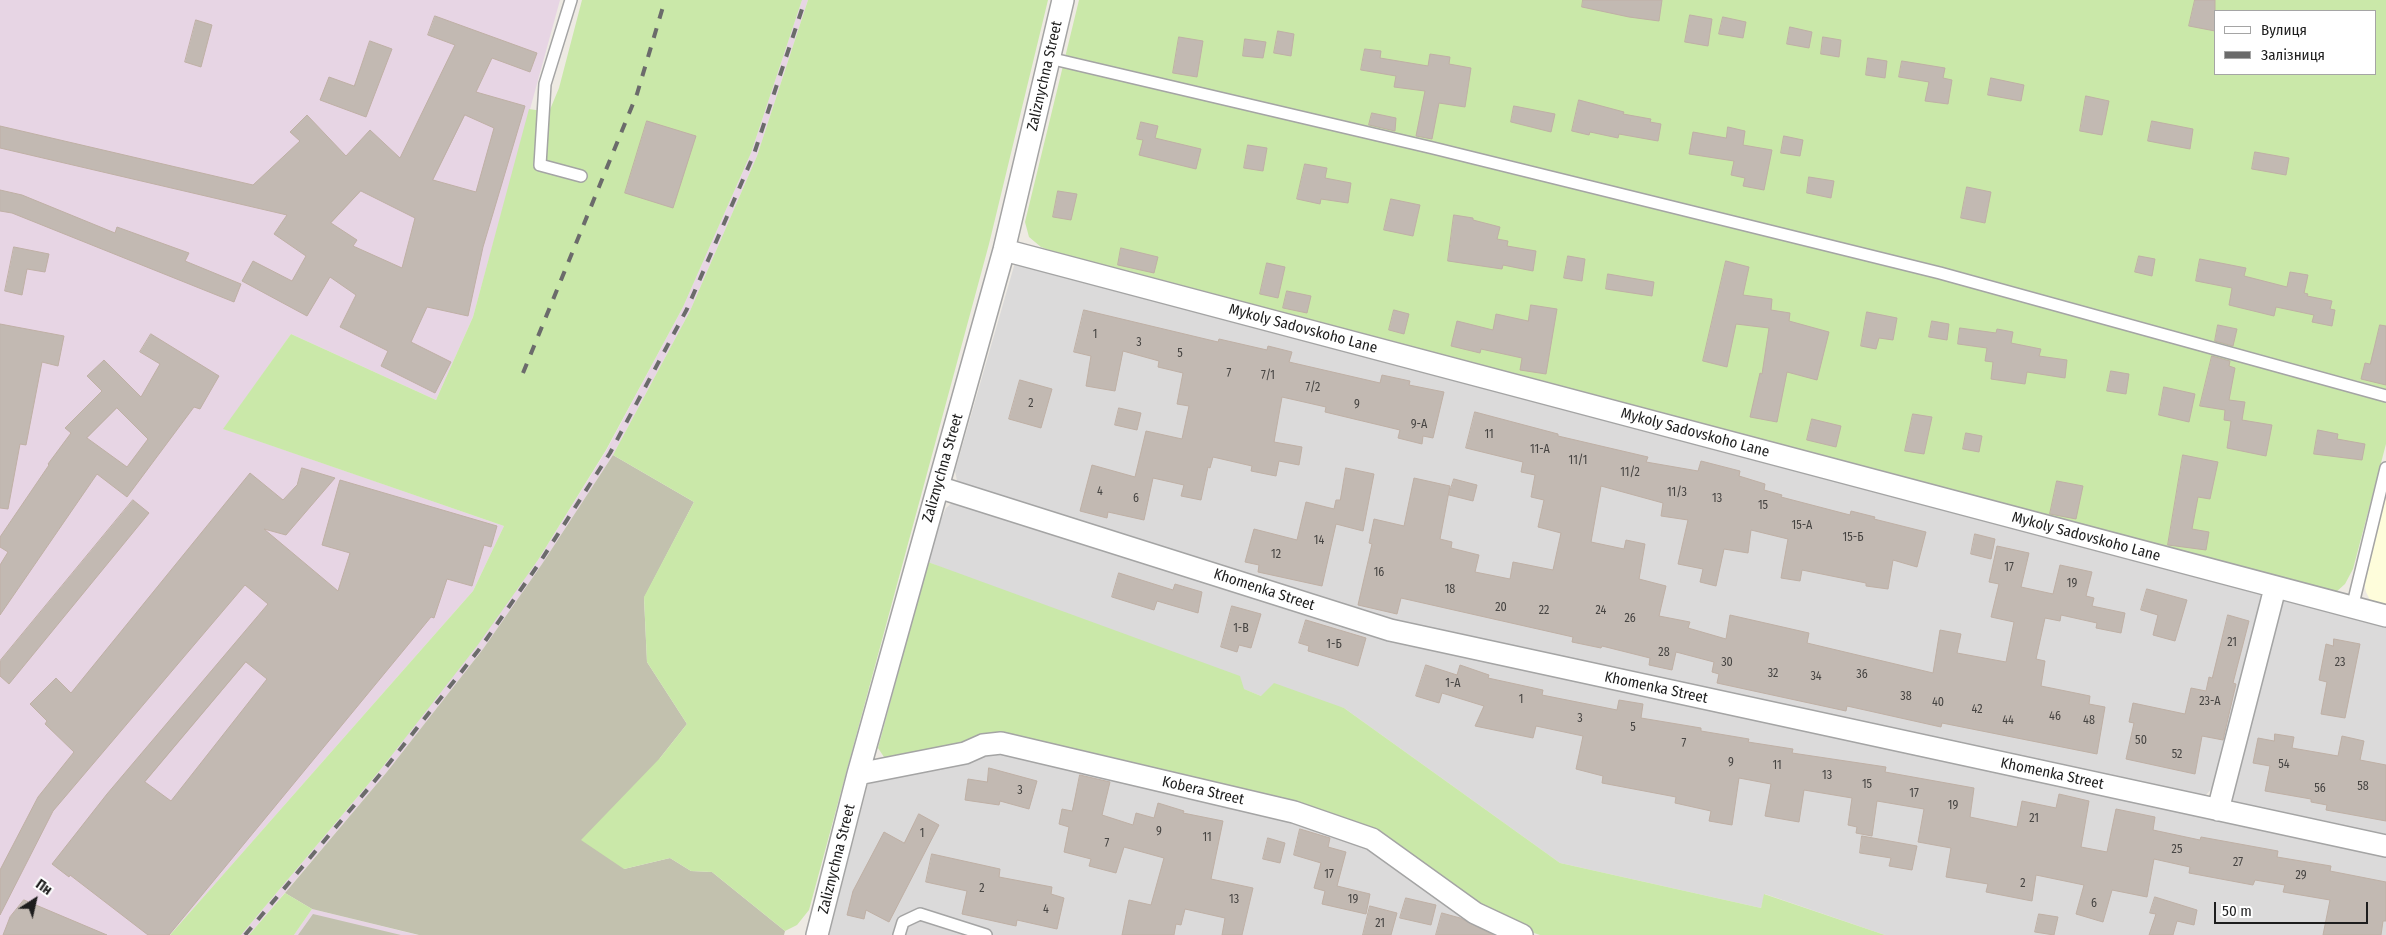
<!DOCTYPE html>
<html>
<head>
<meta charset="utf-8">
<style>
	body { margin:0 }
	#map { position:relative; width:2386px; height:935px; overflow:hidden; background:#eeeae3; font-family:"Fira Sans Condensed",sans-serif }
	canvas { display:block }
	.legend { position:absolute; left:2214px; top:10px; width:162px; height:65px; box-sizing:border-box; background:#fff; border:1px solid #a5a5a5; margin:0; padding:6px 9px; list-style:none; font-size:15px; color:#1d1d1d }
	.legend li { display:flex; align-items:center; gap:10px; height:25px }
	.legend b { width:25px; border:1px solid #a5a5a5 }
	.north { position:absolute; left:10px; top:875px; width:50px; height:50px; -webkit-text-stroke:4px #fff; paint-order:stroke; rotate:35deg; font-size:14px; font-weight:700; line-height:20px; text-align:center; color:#1d1d1d }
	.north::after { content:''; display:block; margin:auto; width:18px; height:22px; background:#1d1d1d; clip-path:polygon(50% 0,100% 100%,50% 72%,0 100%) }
	.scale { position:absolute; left:2214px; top:902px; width:154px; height:22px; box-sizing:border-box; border:2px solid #1d1d1d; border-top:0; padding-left:6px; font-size:15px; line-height:18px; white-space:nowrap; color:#1d1d1d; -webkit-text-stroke:4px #fff; paint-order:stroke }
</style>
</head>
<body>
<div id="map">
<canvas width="2386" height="935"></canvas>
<ul class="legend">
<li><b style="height:6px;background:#fff"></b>Вулиця</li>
<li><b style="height:6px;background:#6b6b6b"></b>Залізниця</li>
</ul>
<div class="north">Пн</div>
<div class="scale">50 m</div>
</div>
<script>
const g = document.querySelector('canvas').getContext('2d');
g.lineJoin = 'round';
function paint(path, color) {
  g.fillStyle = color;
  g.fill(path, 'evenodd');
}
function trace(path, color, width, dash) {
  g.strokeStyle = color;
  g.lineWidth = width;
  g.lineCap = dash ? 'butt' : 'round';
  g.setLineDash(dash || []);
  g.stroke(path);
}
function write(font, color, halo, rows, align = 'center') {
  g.font = font + ' "Fira Sans Condensed",sans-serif';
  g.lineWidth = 4;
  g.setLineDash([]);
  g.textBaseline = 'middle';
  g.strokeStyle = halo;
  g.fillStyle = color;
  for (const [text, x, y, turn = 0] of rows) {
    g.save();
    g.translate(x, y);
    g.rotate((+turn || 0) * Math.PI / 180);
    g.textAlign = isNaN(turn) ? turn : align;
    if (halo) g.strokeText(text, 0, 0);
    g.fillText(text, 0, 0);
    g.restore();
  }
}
const residential = new Path2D(`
	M 1016,259 L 2265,592 L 2220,780 L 2204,797 L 1390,622 L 967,488 L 957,481 L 955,471 Z
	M 953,502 L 1392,638 L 2386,855 L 2386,935 L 1885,935 L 1765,894 L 1761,908 L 1560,863 L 1344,708 L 1261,696 L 928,562 L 940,522 L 946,508 Z
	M 2288,597 L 2386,622 L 2386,839 L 2231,802 L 2278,600 Z
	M 985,750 L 1294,819 L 1370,845 L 1506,935 L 829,935 L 868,784 L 969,761 Z`);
const industrial = new Path2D(`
	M 0,0 L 560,0 L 473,317 L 436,400 L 291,334 L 224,429 L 504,526 L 473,591 L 170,935 L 0,935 Z
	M 802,0 L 808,0 L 757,156 L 690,311 L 613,455 L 542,564 L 483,649 L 386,773 L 249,935 L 241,935 L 381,769 L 538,560 L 606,451 L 683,307 L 751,153 Z
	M 312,909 L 418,935 L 294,935 Z`);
const education = new Path2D(`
	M 2386,494 L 2386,606 L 2371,602 L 2366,592 L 2364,582 Z`);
const construction = new Path2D(`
	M 613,455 L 694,502 L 644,598 L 647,662 L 687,724 L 660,758 L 624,869 L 670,858 L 691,871 L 712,872 L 785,931 L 784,935 L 419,935 L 312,909 L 285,893 L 386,773 L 483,649 L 542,564 Z
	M 313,914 L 401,935 L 298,935 Z`);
const grass = new Path2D(`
	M 582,0 L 802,0 L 751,153 L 683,307 L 606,450 L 538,560 L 477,646 L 381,769 L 241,935 L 170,935 L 473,591 L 504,526 L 223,429 L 291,334 L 436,400 L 473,317 L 529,109 L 549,112 L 559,88 Z
	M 808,0 L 1048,0 L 989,244 L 809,910 L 797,925 L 785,931 L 712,872 L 691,871 L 670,858 L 624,869 L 581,840 L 660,758 L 687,724 L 647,662 L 644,597 L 694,502 L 613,455 L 690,311 L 757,156 Z
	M 1079,0 L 2386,0 L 2386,444 L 2353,569 L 2345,584 L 2335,593 L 1103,271 L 1041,247 L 1029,237 L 1025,222 ZM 2215,11 L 2375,11 L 2375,74 L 2215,74 Z
	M 928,562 L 1240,676 L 1244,689 L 1261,696 L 1274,683 L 1344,708 L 1560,863 L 1761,908 L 1764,894 L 1885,935 L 1540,935 L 1519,928 L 1479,908 L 1376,832 L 1000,737 L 896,762 L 884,757 L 878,748 Z
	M 285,893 L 312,909 L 294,935 L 249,935 Z`);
const building = new Path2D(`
	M 1583,0 L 1662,0 L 1659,21 L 1629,17 L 1582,7 Z
	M 2195,0 L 2215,0 L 2215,31 L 2189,26 Z
	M 1690,15 L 1712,19 L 1708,46 L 1685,42 Z
	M 435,16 L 537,53 L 530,72 L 492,58 L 476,92 L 525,106 L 483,247 L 468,316 L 427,307 L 411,342 L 451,362 L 435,393 L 381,366 L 388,351 L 340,327 L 356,295 L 330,277 L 307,316 L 242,281 L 253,261 L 292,281 L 306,256 L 274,234 L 287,215 L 0,148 L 0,126 L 253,185 L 300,141 L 290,132 L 307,115 L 346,156 L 370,130 L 400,158 L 455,45 L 428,35 ZM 465,115 L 494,128 L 476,192 L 433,180 ZM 361,191 L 415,218 L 402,268 L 353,246 L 357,240 L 331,223 Z
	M 1723,17 L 1746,22 L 1743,38 L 1719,34 Z
	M 196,20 L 212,25 L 201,67 L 185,62 Z
	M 1790,27 L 1812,32 L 1809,48 L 1787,44 Z
	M 1278,31 L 1294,34 L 1291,56 L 1274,53 Z
	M 1179,37 L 1203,41 L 1197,77 L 1173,73 Z
	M 1823,37 L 1841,40 L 1839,57 L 1821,54 Z
	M 1245,39 L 1266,42 L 1263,58 L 1243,56 Z
	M 370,41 L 392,49 L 366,117 L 320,100 L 329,77 L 354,86 Z
	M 1365,49 L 1381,51 L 1380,58 L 1428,66 L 1430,54 L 1450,57 L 1449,64 L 1471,68 L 1465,107 L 1439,103 L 1432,139 L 1416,136 L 1425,91 L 1394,87 L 1396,76 L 1361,70 Z
	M 1868,58 L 1887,61 L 1885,78 L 1866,75 Z
	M 1902,61 L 1945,68 L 1943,78 L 1952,80 L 1948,104 L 1925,101 L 1929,82 L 1899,77 Z
	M 1991,78 L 2024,85 L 2021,101 L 1988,95 Z
	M 2086,96 L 2109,101 L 2102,135 L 2080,131 Z
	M 1579,100 L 1624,112 L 1623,114 L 1651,119 L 1650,122 L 1661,124 L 1658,141 L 1619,134 L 1618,138 L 1590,132 L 1589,135 L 1572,131 Z
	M 1514,106 L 1555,114 L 1551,132 L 1511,122 Z
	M 1372,113 L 1396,118 L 1395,131 L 1369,125 Z
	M 647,121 L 696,136 L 673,208 L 625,193 Z
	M 2152,121 L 2193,129 L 2190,149 L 2148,141 Z
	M 1141,122 L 1158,126 L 1155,138 L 1201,149 L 1196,169 L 1139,155 L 1143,140 L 1137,139 Z
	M 1728,127 L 1745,131 L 1743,145 L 1772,150 L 1764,190 L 1743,186 L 1745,178 L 1731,175 L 1734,161 L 1689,154 L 1693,132 L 1726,138 Z
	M 1784,136 L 1803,140 L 1800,156 L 1781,153 Z
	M 1248,145 L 1267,148 L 1263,171 L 1244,168 Z
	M 2255,152 L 2289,158 L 2286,175 L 2252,169 Z
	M 1305,164 L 1327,168 L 1325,178 L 1351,183 L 1348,203 L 1321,199 L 1320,204 L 1297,199 Z
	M 1809,177 L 1834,181 L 1831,198 L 1807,193 Z
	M 1967,187 L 1991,192 L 1985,223 L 1961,218 Z
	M 0,190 L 22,195 L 115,233 L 117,227 L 189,253 L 185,261 L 241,284 L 234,302 L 12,213 L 0,211 Z
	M 1058,191 L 1077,194 L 1071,220 L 1053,217 Z
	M 1391,199 L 1420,205 L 1413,236 L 1384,230 Z
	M 1454,215 L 1473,218 L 1473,220 L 1500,227 L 1497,239 L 1508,241 L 1507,246 L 1536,251 L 1533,271 L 1503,265 L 1502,269 L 1448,261 Z
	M 14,247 L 49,254 L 45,272 L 27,269 L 22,295 L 5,291 Z
	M 1121,248 L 1158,257 L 1154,273 L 1118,265 Z
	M 1568,256 L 1585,259 L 1582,281 L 1564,278 Z
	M 2139,256 L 2155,259 L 2152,276 L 2135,272 Z
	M 2200,259 L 2246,268 L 2244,276 L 2287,287 L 2290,272 L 2308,275 L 2304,293 L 2308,294 L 2307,296 L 2332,301 L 2330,309 L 2335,310 L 2332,326 L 2312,322 L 2314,315 L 2276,307 L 2274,316 L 2229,305 L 2232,288 L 2196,281 Z
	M 1726,261 L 1749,267 L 1743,295 L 1772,299 L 1771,310 L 1790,313 L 1789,321 L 1829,332 L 1817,380 L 1787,372 L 1777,422 L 1750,417 L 1760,373 L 1762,374 L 1769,328 L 1736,324 L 1727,367 L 1703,361 Z
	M 1267,263 L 1285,267 L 1278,298 L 1260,294 Z
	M 1608,274 L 1654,282 L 1652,296 L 1606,289 Z
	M 1287,291 L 1311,296 L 1307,313 L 1283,308 Z
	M 1531,305 L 1557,309 L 1546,374 L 1520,370 L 1522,358 L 1481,349 L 1480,353 L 1451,346 L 1457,321 L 1493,330 L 1496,314 L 1528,321 Z
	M 1084,310 L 1218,342 L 1219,339 L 1267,350 L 1268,346 L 1292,352 L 1289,362 L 1380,383 L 1382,375 L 1410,381 L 1409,385 L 1444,392 L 1433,438 L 1423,436 L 1422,444 L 1398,438 L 1400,430 L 1325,412 L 1326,407 L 1282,397 L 1274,442 L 1302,447 L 1299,465 L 1279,461 L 1276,476 L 1251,471 L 1252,466 L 1213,457 L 1210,468 L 1208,467 L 1201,500 L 1181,496 L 1184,485 L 1153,478 L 1144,520 L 1108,512 L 1107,518 L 1080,511 L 1092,465 L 1135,477 L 1146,431 L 1182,439 L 1189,406 L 1177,404 L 1183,373 L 1158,367 L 1159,361 L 1123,351 L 1115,391 L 1086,386 L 1091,356 L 1074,352 Z
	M 1394,310 L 1409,314 L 1404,334 L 1389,330 Z
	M 1867,312 L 1897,318 L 1893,340 L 1879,338 L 1876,349 L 1861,346 Z
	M 1932,321 L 1949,324 L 1947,340 L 1929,337 Z
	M 0,324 L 64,336 L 58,366 L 42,362 L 26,445 L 20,444 L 8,509 L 0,508 Z
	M 2218,325 L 2237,329 L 2233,346 L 2215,341 Z
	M 2380,325 L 2386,326 L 2386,385 L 2361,379 L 2365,363 L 2370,364 Z
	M 1960,328 L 1996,333 L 1997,329 L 2013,332 L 2011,343 L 2041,349 L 2039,356 L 2067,360 L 2065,378 L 2027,372 L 2025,384 L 1991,379 L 1993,362 L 1985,361 L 1987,348 L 1958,344 Z
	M 151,334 L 219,376 L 200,409 L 194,407 L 127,497 L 97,474 L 0,615 L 0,565 L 8,552 L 0,547 L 0,537 L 49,465 L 48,464 L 71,433 L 65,428 L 102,391 L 87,376 L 104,360 L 141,397 L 160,364 L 140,352 ZM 117,408 L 148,439 L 127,467 L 87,438 Z
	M 2212,356 L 2230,361 L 2229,366 L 2235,368 L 2229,400 L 2245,402 L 2242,420 L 2272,425 L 2266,456 L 2227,448 L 2231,421 L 2224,420 L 2225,410 L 2200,406 Z
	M 2111,371 L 2129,374 L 2126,394 L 2107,391 Z
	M 1020,380 L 1052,389 L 1041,428 L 1009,419 Z
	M 2164,387 L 2195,394 L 2189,422 L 2159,415 Z
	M 1119,408 L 1141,413 L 1137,430 L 1115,425 Z
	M 1475,412 L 1558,434 L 1558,436 L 1648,457 L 1646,462 L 1698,471 L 1701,461 L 1740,471 L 1739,476 L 1765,484 L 1764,490 L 1782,495 L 1781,497 L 1850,515 L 1851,511 L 1875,517 L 1874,519 L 1926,532 L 1917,567 L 1893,560 L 1888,589 L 1866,586 L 1866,583 L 1802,570 L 1800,581 L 1781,578 L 1788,539 L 1751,530 L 1748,553 L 1724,549 L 1716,586 L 1700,582 L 1703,569 L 1678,564 L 1688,520 L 1661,516 L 1663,503 L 1601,486 L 1591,542 L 1624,549 L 1626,540 L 1645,544 L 1639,579 L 1666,586 L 1659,616 L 1690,622 L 1688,628 L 1726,639 L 1730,615 L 1809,633 L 1807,643 L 1933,673 L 1940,630 L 1961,634 L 1957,653 L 2006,662 L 2014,622 L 1991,617 L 1999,584 L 1989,582 L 1997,546 L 2029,553 L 2021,587 L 2053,594 L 2060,565 L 2092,572 L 2086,596 L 2094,598 L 2092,606 L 2125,613 L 2121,633 L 2096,628 L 2097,623 L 2061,615 L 2060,621 L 2045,618 L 2036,659 L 2045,661 L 2041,686 L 2090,696 L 2089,704 L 2105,707 L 2097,754 L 1942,723 L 1941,727 L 1847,706 L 1846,711 L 1717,683 L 1719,674 L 1712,672 L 1714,662 L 1676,652 L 1672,670 L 1649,665 L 1650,658 L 1602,646 L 1601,648 L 1572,642 L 1573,637 L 1401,598 L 1397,614 L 1358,605 L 1372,544 L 1369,543 L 1374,519 L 1404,526 L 1414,478 L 1450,486 L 1440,539 L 1452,542 L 1451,548 L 1479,555 L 1475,572 L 1510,579 L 1513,562 L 1553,570 L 1561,533 L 1538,527 L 1544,500 L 1531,497 L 1535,475 L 1521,472 L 1523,462 L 1466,448 Z
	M 1913,414 L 1932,417 L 1924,454 L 1905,451 Z
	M 1812,419 L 1841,426 L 1836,447 L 1807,440 Z
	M 2318,430 L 2338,434 L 2337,439 L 2365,444 L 2362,460 L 2314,454 Z
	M 1966,433 L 1982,436 L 1979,452 L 1963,449 Z
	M 2183,455 L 2218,462 L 2210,499 L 2198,497 L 2192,529 L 2209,532 L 2206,550 L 2168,545 Z
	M 302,468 L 335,478 L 286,535 L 264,529 L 338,591 L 350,553 L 322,545 L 340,480 L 497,526 L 491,547 L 484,545 L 472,586 L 447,579 L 434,618 L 431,617 L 169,935 L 148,935 L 70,875 L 69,877 L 52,864 L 107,794 L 268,604 L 245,585 L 53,811 L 0,915 L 0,870 L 38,797 L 74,752 L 45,724 L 47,721 L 30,704 L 56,678 L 71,693 L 250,473 L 283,500 L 297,485 ZM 246,662 L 267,679 L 171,801 L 145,782 Z
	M 1346,468 L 1374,474 L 1363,531 L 1336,524 L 1322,586 L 1258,572 L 1259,565 L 1245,562 L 1254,529 L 1297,540 L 1306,502 L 1334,509 L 1336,500 L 1340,500 Z
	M 1454,479 L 1477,485 L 1473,501 L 1449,495 Z
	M 2057,481 L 2083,486 L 2076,519 L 2050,514 Z
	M 133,500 L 149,513 L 9,684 L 0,676 L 0,661 Z
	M 1975,534 L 1995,539 L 1991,559 L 1971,554 Z
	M 1119,573 L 1173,590 L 1175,584 L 1202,592 L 1198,613 L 1157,601 L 1154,610 L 1112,597 Z
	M 2147,589 L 2187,600 L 2175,641 L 2153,635 L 2158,615 L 2141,610 Z
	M 1232,606 L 1261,614 L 1251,648 L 1239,645 L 1237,652 L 1221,647 Z
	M 2228,615 L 2249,621 L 2233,683 L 2236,684 L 2223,740 L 2202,736 L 2195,774 L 2126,759 L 2134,723 L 2129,722 L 2133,703 L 2185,714 L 2191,688 L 2206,691 L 2209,677 L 2212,678 Z
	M 1306,620 L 1366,638 L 1358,666 L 1308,651 L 1309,646 L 1299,643 Z
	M 2334,639 L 2360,644 L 2345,718 L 2321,714 L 2327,682 L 2319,680 L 2326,644 L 2333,646 Z
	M 1426,665 L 1457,675 L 1460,665 L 1489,675 L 1488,678 L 1543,690 L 1542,695 L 1617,710 L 1619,700 L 1643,704 L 1641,718 L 1701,728 L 1701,731 L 1749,739 L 1748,742 L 1793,749 L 1792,753 L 1886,767 L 1885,772 L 1974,788 L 1970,817 L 2017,827 L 2022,801 L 2056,808 L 2059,794 L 2089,801 L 2081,847 L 2107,852 L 2116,809 L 2155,817 L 2153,830 L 2200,840 L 2201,837 L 2278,851 L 2277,857 L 2331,866 L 2330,871 L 2386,882 L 2386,921 L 2383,921 L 2381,935 L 2323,935 L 2330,900 L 2283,892 L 2285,885 L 2255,880 L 2253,885 L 2189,873 L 2190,867 L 2154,859 L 2147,897 L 2112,890 L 2103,922 L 2076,914 L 2084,885 L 2036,875 L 2032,901 L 1986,892 L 1988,884 L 1946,877 L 1951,848 L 1918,842 L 1924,809 L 1877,801 L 1872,836 L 1856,833 L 1857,827 L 1848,825 L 1852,798 L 1804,790 L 1799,822 L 1765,816 L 1771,784 L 1739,778 L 1732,825 L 1709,821 L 1711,811 L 1675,803 L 1676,797 L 1602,783 L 1603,776 L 1576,769 L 1583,736 L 1536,726 L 1533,738 L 1475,726 L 1484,706 L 1442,693 L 1439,703 L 1416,696 Z
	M 2275,734 L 2294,737 L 2292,748 L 2338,756 L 2342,736 L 2364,741 L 2360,760 L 2386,765 L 2386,821 L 2326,810 L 2327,805 L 2311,802 L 2311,799 L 2265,791 L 2270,766 L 2253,763 L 2258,738 L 2274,741 Z
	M 989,768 L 1037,781 L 1029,809 L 1000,801 L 999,805 L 965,800 L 968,779 L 987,782 Z
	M 1080,775 L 1110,782 L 1102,815 L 1133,825 L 1136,813 L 1154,818 L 1158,803 L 1184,811 L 1183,813 L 1223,821 L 1211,879 L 1253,888 L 1242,935 L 1222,935 L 1225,918 L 1185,909 L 1181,925 L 1176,924 L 1174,935 L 1122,935 L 1129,900 L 1151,905 L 1164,858 L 1124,847 L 1116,873 L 1089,866 L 1091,859 L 1064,852 L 1069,827 L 1059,824 L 1062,809 L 1072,811 Z
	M 919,814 L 939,825 L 889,922 L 866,910 L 864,919 L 847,915 L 853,891 L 884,832 L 904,843 Z
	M 1300,829 L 1330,838 L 1328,847 L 1346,852 L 1337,886 L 1370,894 L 1366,914 L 1322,904 L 1325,891 L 1314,888 L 1321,863 L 1294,855 Z
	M 1862,836 L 1917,846 L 1912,870 L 1889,866 L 1891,858 L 1860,853 Z
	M 1268,838 L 1285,843 L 1280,863 L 1263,859 Z
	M 932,854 L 1000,869 L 999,877 L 1052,887 L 1051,894 L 1064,898 L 1057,929 L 1017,920 L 1016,926 L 962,914 L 967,891 L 926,882 Z
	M 2155,897 L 2197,910 L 2194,925 L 2177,921 L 2173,935 L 2149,935 L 2156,914 L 2150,913 Z
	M 1406,898 L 1436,905 L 1431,925 L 1400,918 Z
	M 24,900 L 107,935 L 3,935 L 10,917 Z
	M 1370,906 L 1397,913 L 1391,935 L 1363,935 Z
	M 1442,913 L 1460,918 L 1493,935 L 1436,935 Z
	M 2039,914 L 2058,917 L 2054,935 L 2035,932 Z`);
const lane = new Path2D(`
	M 571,0 L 545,84 L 540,165 L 581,176
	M 1049,58 L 1433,148 L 1940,273 L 2386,396
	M 2352,608 L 2386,468
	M 899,935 L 903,922 L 920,914 L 986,935`);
const street = new Path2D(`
	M 1004,250 L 2386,616
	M 938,487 L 1390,630 L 2386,846
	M 858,774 L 965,753 L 983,745 L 1001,743 L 1294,812 L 1372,839 L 1475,913 L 1522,935
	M 2218,810 L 2275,588
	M 817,935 L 858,774 L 1004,250 L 1063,0`);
const rail = new Path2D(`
	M 523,373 L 637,94 L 665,0
	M 245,935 L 383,771 L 481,647 L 540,562 L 610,453 L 687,309 L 754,154 L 805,0`);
const numberNames = [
	["1",1095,335],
	["3",1139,343],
	["5",1180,354],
	["7",1229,374],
	["7/1",1268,376],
	["7/2",1313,388],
	["2",1031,404],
	["9",1357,405],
	["9-А",1419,425],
	["11",1489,435],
	["11-А",1540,450],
	["11/1",1578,461],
	["11/2",1630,473],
	["4",1100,492],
	["11/3",1677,493],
	["6",1136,499],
	["13",1717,499],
	["15",1763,506],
	["15-А",1802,526],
	["15-Б",1853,538],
	["14",1319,541],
	["12",1276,555],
	["17",2009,568],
	["16",1379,573],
	["19",2072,584],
	["18",1450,590],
	["20",1501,608],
	["22",1544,611],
	["24",1601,611],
	["26",1630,619],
	["1-В",1241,629],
	["21",2232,643],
	["1-Б",1334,645],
	["28",1664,653],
	["30",1727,663],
	["23",2340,663],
	["32",1773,674],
	["36",1862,675],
	["34",1816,677],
	["1-А",1453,684],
	["38",1906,697],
	["1",1521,700],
	["23-А",2210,702],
	["40",1938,703],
	["42",1977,710],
	["46",2055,717],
	["3",1580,719],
	["44",2008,721],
	["48",2089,721],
	["5",1633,728],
	["50",2141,741],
	["7",1684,744],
	["52",2177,755],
	["9",1731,763],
	["54",2284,765],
	["11",1777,766],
	["13",1827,776],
	["15",1867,785],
	["58",2363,787],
	["56",2320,789],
	["3",1020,791],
	["17",1914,794],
	["19",1953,806],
	["21",2034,819],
	["9",1159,832],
	["1",922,834],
	["11",1207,838],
	["7",1107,844],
	["25",2177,850],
	["27",2238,863],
	["17",1329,875],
	["29",2301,876],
	["2",2023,884],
	["2",982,889],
	["13",1234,900],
	["19",1353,900],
	["6",2094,904],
	["4",1046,910],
	["21",1380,924]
];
const streetNames = [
	["Zaliznychna Street",1045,76,-77],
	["Mykoly Sadovskoho Lane",1303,329,15],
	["Mykoly Sadovskoho Lane",1695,433,15],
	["Zaliznychna Street",943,468,-74],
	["Mykoly Sadovskoho Lane",2086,537,15],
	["Khomenka Street",1264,590,18],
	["Khomenka Street",1656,688,12],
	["Khomenka Street",2052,774,12],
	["Kobera Street",1203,791,13],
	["Zaliznychna Street",837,859,-76]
];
paint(residential, '#dbdada');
paint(industrial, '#e7d5e4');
paint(education, '#fefddb');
paint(construction, '#c2c1ae');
paint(grass, '#cae8a9');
paint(building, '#c2b9b2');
trace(building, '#bfb0a5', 1);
trace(lane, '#a4a4a4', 14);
trace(street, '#a4a4a4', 24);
trace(lane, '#fff', 11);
trace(street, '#fff', 21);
trace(rail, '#6b6b6b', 4, [10, 10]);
write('12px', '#464442', null, numberNames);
write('15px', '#1d1d1d', '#fff', streetNames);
</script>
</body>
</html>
